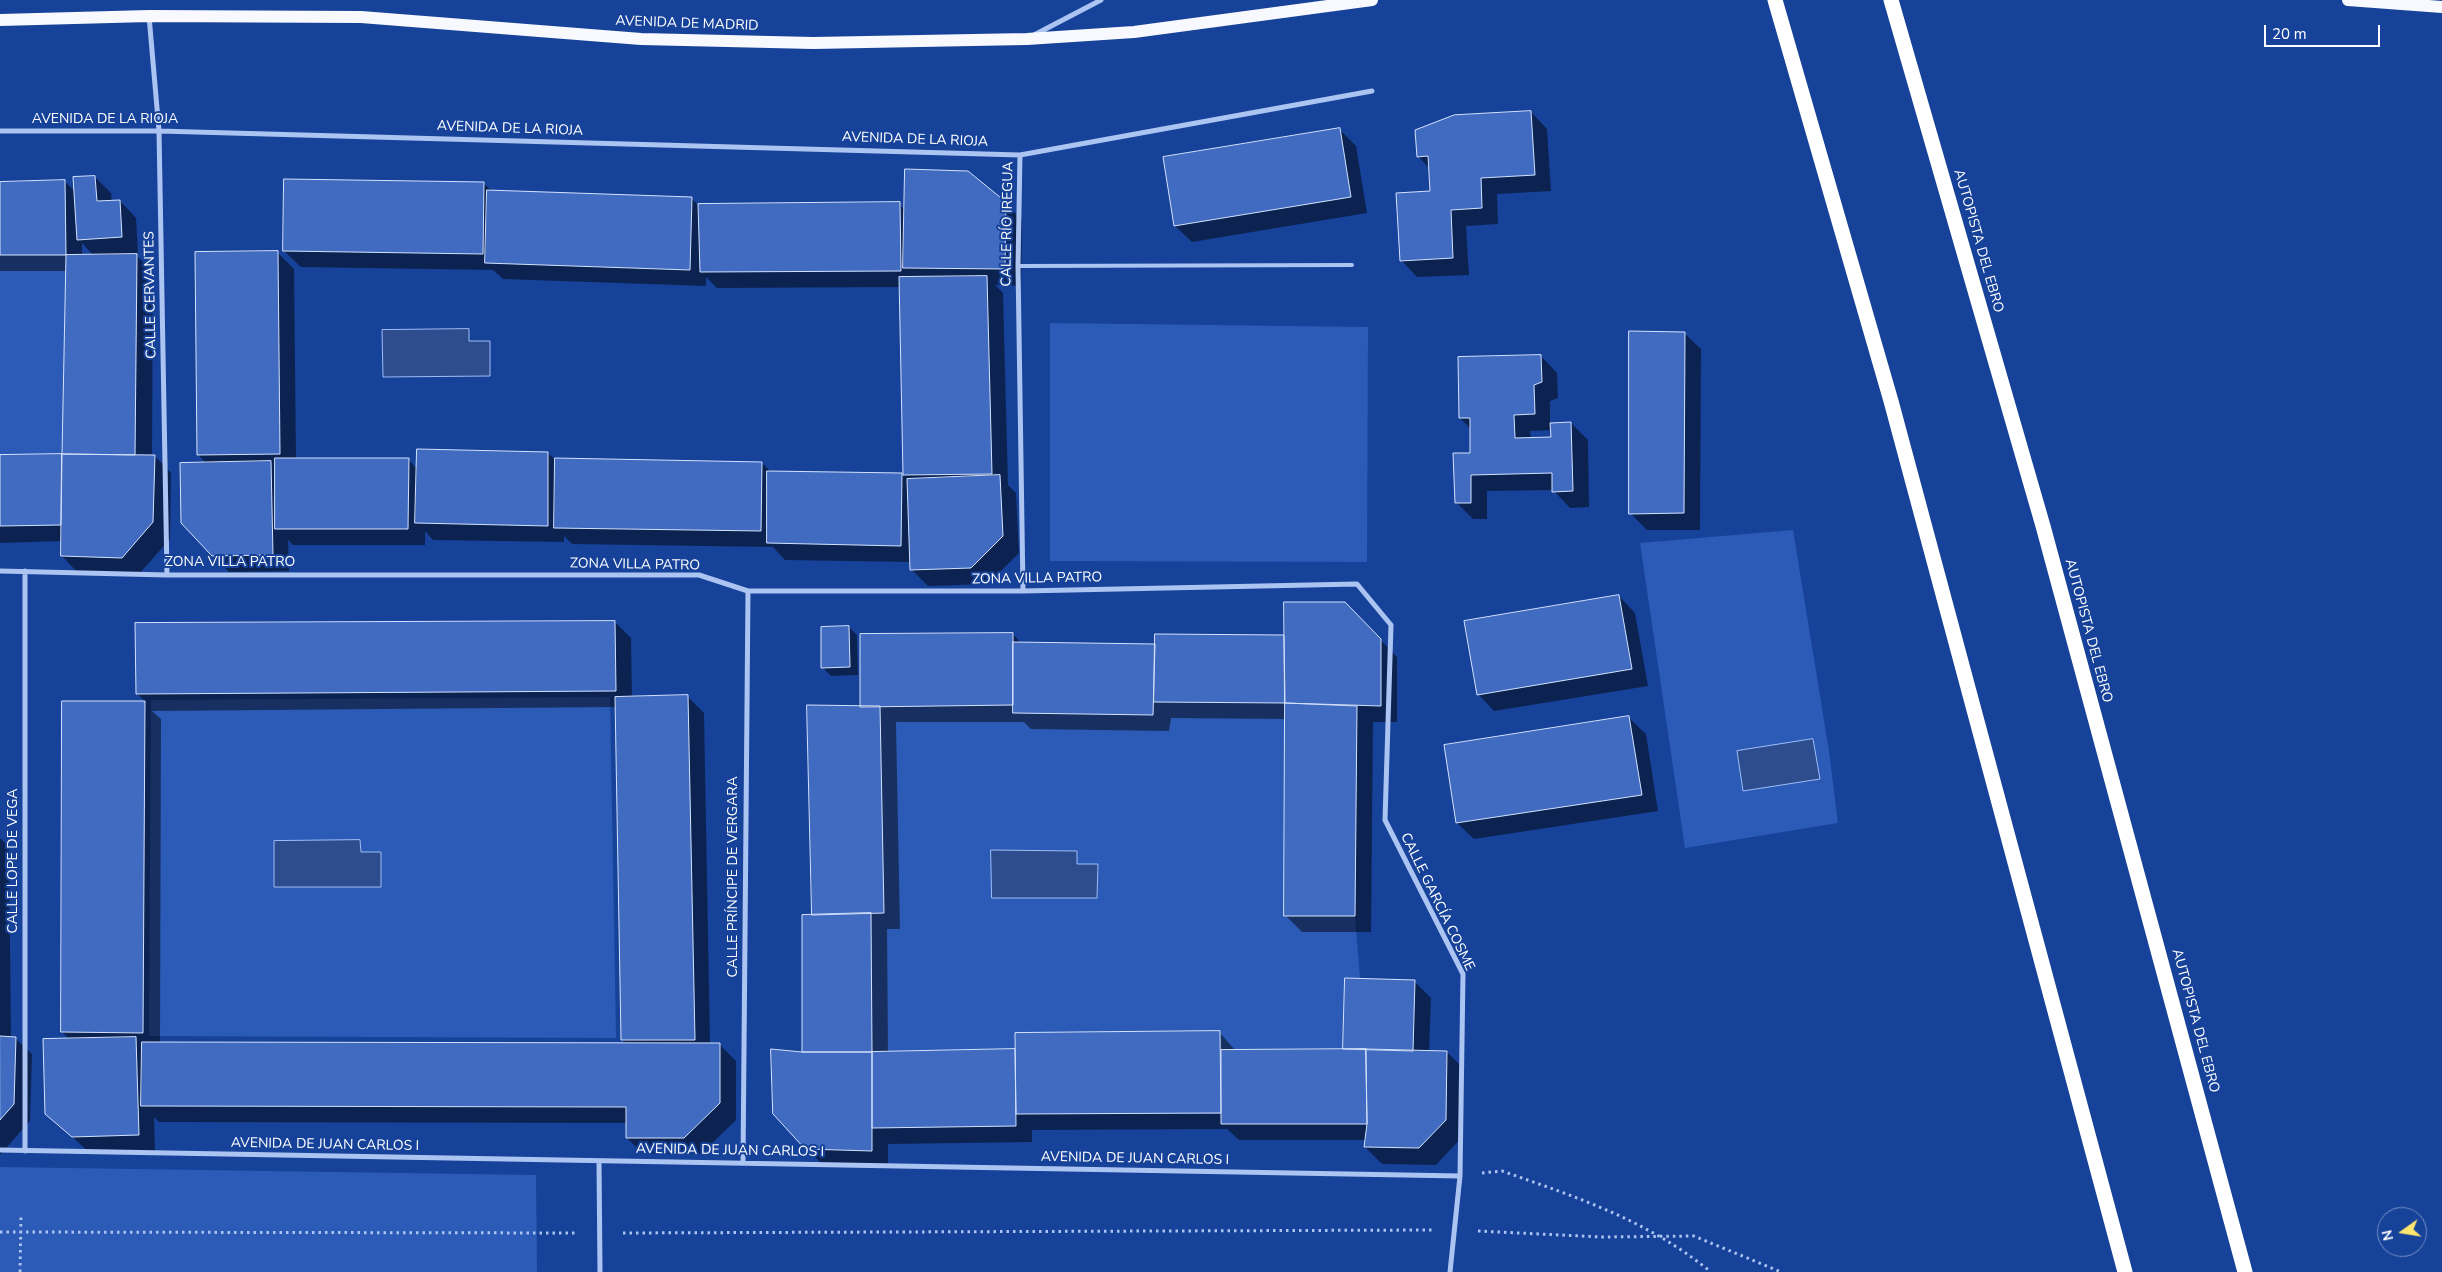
<!DOCTYPE html>
<html>
<head>
<meta charset="utf-8">
<style>
	body { margin:0 }
	#map { position:relative; width:2442px; height:1272px; overflow:hidden; background:#17429a; font-family:"Nunito Sans",sans-serif }
	canvas { display:block }
	.north { position:absolute; left:2377px; top:1207px; width:50px; height:50px; box-sizing:border-box; background:#17429a; border:1px solid #748ec2; border-radius:50%; rotate:257deg; font-size:14px; font-weight:700; line-height:20px; text-align:center; color:#fff }
	.north::after { content:''; display:block; margin:auto; width:18px; height:22px; background:#ffe56d; clip-path:polygon(50% 0,100% 100%,50% 72%,0 100%) }
	.scale { position:absolute; left:2264px; top:25px; width:116px; height:22px; box-sizing:border-box; border:2px solid #fff; border-top:0; padding-left:6px; font-size:15px; line-height:18px; white-space:nowrap; color:#fff; -webkit-text-stroke:4px #17429a; paint-order:stroke }
</style>
</head>
<body>
<div id="map">
<canvas width="2442" height="1272"></canvas>
<div class="north">N</div>
<div class="scale">20 m</div>
</div>
<script>
const g = document.querySelector('canvas').getContext('2d');
g.lineJoin = 'round';
function paint(path, color) {
  g.fillStyle = color;
  g.fill(path, 'evenodd');
}
function trace(path, color, width, dash) {
  g.strokeStyle = color;
  g.lineWidth = width;
  g.lineCap = dash ? 'butt' : 'round';
  g.setLineDash(dash || []);
  g.stroke(path);
}
function write(font, color, halo, rows, align = 'center') {
  g.font = font + ' "Nunito Sans",sans-serif';
  g.lineWidth = 4;
  g.setLineDash([]);
  g.textBaseline = 'middle';
  g.strokeStyle = halo;
  g.fillStyle = color;
  for (const [text, x, y, turn = 0] of rows) {
    g.save();
    g.translate(x, y);
    g.rotate((+turn || 0) * Math.PI / 180);
    g.textAlign = isNaN(turn) ? turn : align;
    if (halo) g.strokeText(text, 0, 0);
    g.fillText(text, 0, 0);
    g.restore();
  }
}
const green = new Path2D(`
	M 0,255 L 66,255 L 62,454 L 0,455 Z
	M 1050,323 L 1368,327 L 1367,562 L 1050,561 Z
	M 1793,530 L 1829,751 L 1838,823 L 1685,848 L 1640,543 Z
	M 610,697 L 616,1038 L 149,1036 L 151,700 Z
	M 1154,702 L 1285,703 L 1284,916 L 1355,916 L 1360,978 L 1345,978 L 1343,1049 L 1221,1050 L 1219,1031 L 1015,1033 L 1015,1049 L 872,1052 L 871,913 L 884,913 L 880,706 L 1013,705 L 1153,715 Z
	M 0,1167 L 536,1175 L 537,1272 L 0,1272 Z`);
const water = new Path2D(`
	M 469,329 L 469,341 L 490,341 L 490,376 L 383,377 L 382,330 Z
	M 1813,739 L 1820,779 L 1743,791 L 1737,751 Z
	M 360,840 L 361,852 L 381,852 L 381,887 L 274,887 L 274,841 Z
	M 991,850 L 1077,851 L 1077,864 L 1098,864 L 1097,898 L 992,898 Z`);
const shadow = new Path2D(`
	M 1531,112 L 1547,129 L 1551,191 L 1497,194 L 1498,224 L 1466,226 L 1469,275 L 1417,277 L 1401,260 L 1432,192 L 1430,169 L 1418,156 Z
	M 1339,129 L 1356,146 L 1367,213 L 1192,242 L 1175,226 Z
	M 95,177 L 111,193 L 112,202 L 120,201 L 136,218 L 138,253 L 135,254 L 153,272 L 152,456 L 155,456 L 171,473 L 170,539 L 139,574 L 78,573 L 62,556 L 62,541 L 0,543 L 0,456 L 63,454 L 66,271 L 0,271 L 0,184 L 65,182 L 75,191 ZM 82,243 L 94,256 L 82,256 Z
	M 483,183 L 492,191 L 691,198 L 699,206 L 899,204 L 905,210 L 1005,203 L 1022,220 L 1021,286 L 995,285 L 1003,293 L 1008,485 L 1016,493 L 1019,553 L 988,584 L 928,586 L 911,569 L 911,562 L 785,560 L 773,547 L 572,544 L 564,536 L 564,542 L 433,540 L 425,531 L 425,545 L 293,545 L 288,540 L 289,571 L 229,572 L 212,555 L 207,464 L 198,455 L 277,252 L 294,269 L 296,459 L 408,459 L 417,469 L 548,453 L 556,461 L 762,463 L 771,472 L 901,474 L 904,477 L 900,287 L 717,288 L 706,277 L 706,286 L 503,279 L 493,270 L 301,267 L 284,251 Z
	M 1684,333 L 1701,349 L 1700,530 L 1647,530 L 1630,513 Z
	M 1541,356 L 1557,373 L 1558,398 L 1550,401 L 1550,424 L 1571,423 L 1588,440 L 1589,507 L 1570,508 L 1553,490 L 1487,491 L 1487,519 L 1473,519 L 1456,502 L 1472,454 L 1471,429 L 1460,418 ZM 1552,430 L 1552,439 L 1531,439 L 1530,431 Z
	M 1619,596 L 1635,613 L 1648,686 L 1494,711 L 1478,694 Z
	M 1362,621 L 1397,657 L 1397,722 L 1373,722 L 1371,932 L 1302,932 L 1286,916 L 1286,719 L 1171,718 L 1169,731 L 1031,729 L 1024,722 L 896,722 L 900,929 L 887,929 L 888,1053 L 1016,1050 L 1219,1032 L 1236,1051 L 1345,1050 L 1347,979 L 1414,981 L 1431,998 L 1429,1052 L 1447,1052 L 1464,1069 L 1462,1137 L 1436,1165 L 1382,1164 L 1365,1147 L 1366,1140 L 1239,1140 L 1227,1129 L 1032,1130 L 1032,1142 L 888,1144 L 888,1167 L 823,1165 L 806,1148 L 803,1053 L 813,916 L 861,708 L 1013,634 L 1021,643 L 1156,645 L 1156,635 L 1285,636 Z
	M 615,622 L 631,638 L 632,698 L 688,697 L 704,713 L 710,1044 L 719,1044 L 736,1061 L 736,1120 L 701,1154 L 643,1154 L 627,1138 L 627,1123 L 159,1122 L 154,1117 L 155,1151 L 90,1153 L 46,1113 L 70,1040 L 62,1032 L 63,702 L 146,702 L 137,694 ZM 617,707 L 622,1040 L 626,1044 L 160,1043 L 161,719 L 152,711 Z
	M 849,627 L 857,635 L 858,675 L 831,676 L 823,668 Z
	M 1629,718 L 1646,734 L 1658,811 L 1474,839 L 1457,823 Z
	M 0,838 L 9,847 L 11,1038 L 15,1038 L 32,1054 L 30,1121 L 0,1155 Z`);
const building = new Path2D(`
	M 1531,111 L 1535,175 L 1481,178 L 1482,208 L 1451,210 L 1453,258 L 1400,261 L 1396,193 L 1430,191 L 1428,156 L 1417,157 L 1415,130 L 1454,115 Z
	M 1340,128 L 1351,197 L 1174,226 L 1163,157 Z
	M 905,169 L 968,171 L 1006,202 L 1005,269 L 903,268 Z
	M 95,176 L 97,201 L 120,200 L 122,237 L 77,240 L 73,177 Z
	M 284,179 L 484,182 L 483,254 L 283,251 Z
	M 65,180 L 66,255 L 0,255 L 0,182 Z
	M 487,190 L 692,197 L 690,270 L 485,263 Z
	M 900,202 L 901,271 L 700,272 L 698,204 Z
	M 278,251 L 280,454 L 197,455 L 195,252 Z
	M 137,254 L 135,455 L 62,454 L 66,255 Z
	M 987,276 L 992,474 L 903,475 L 899,277 Z
	M 1629,331 L 1685,332 L 1684,513 L 1629,514 Z
	M 1541,355 L 1542,382 L 1534,385 L 1535,414 L 1514,415 L 1515,438 L 1551,437 L 1550,423 L 1571,422 L 1573,491 L 1552,492 L 1552,473 L 1471,475 L 1471,503 L 1455,503 L 1453,453 L 1470,453 L 1470,418 L 1459,418 L 1458,357 Z
	M 417,449 L 548,452 L 548,526 L 415,523 Z
	M 62,454 L 155,455 L 153,522 L 122,558 L 61,556 Z
	M 62,454 L 61,525 L 0,526 L 0,455 Z
	M 275,458 L 409,458 L 408,529 L 275,529 Z
	M 555,458 L 762,462 L 761,531 L 554,528 Z
	M 271,461 L 273,555 L 212,556 L 181,523 L 180,463 Z
	M 767,471 L 902,473 L 901,546 L 767,543 Z
	M 1000,475 L 1003,536 L 971,568 L 910,570 L 907,479 Z
	M 1619,595 L 1632,669 L 1477,695 L 1464,621 Z
	M 1284,602 L 1345,602 L 1381,639 L 1381,706 L 1285,703 Z
	M 615,621 L 616,691 L 136,694 L 135,623 Z
	M 849,626 L 850,667 L 821,668 L 821,627 Z
	M 1013,633 L 1013,705 L 860,707 L 860,634 Z
	M 1155,634 L 1284,635 L 1285,703 L 1154,702 Z
	M 1013,642 L 1155,644 L 1153,715 L 1013,713 Z
	M 688,695 L 695,1040 L 621,1040 L 615,697 Z
	M 62,701 L 145,701 L 143,1033 L 61,1032 Z
	M 1285,703 L 1357,706 L 1355,916 L 1284,916 Z
	M 807,705 L 880,706 L 884,913 L 812,915 Z
	M 1629,716 L 1642,795 L 1456,823 L 1444,745 Z
	M 871,913 L 872,1052 L 802,1052 L 802,915 Z
	M 1345,978 L 1415,980 L 1413,1051 L 1343,1049 Z
	M 1220,1031 L 1221,1113 L 1016,1114 L 1015,1033 Z
	M 0,1036 L 16,1037 L 14,1104 L 0,1120 Z
	M 136,1037 L 139,1135 L 72,1137 L 45,1114 L 43,1039 Z
	M 142,1042 L 720,1043 L 720,1103 L 684,1138 L 626,1138 L 626,1107 L 141,1106 Z
	M 771,1049 L 802,1052 L 872,1052 L 872,1151 L 805,1149 L 773,1114 Z
	M 1015,1049 L 1016,1126 L 872,1128 L 872,1052 Z
	M 1366,1049 L 1367,1124 L 1221,1124 L 1221,1050 Z
	M 1366,1049 L 1447,1051 L 1446,1120 L 1419,1148 L 1364,1147 L 1367,1124 Z`);
const path = new Path2D(`
	M 1482,1173 L 1502,1171 C 1579,1198 1647,1220 1711,1272
	M 1478,1231 L 1602,1237 L 1694,1236 L 1781,1272
	M 0,1232 L 577,1233
	M 623,1233 L 1432,1230
	M 20,1272 L 21,1216`);
const service = new Path2D(`
	M 1018,266 L 1352,265`);
const minor = new Path2D(`
	M 149,16 L 159,131 L 167,575
	M 1034,35 L 1101,0
	M 0,131 L 159,131 L 1020,155 L 1372,91
	M 1020,155 L 1018,266 L 1023,591
	M 0,571 L 167,575 L 699,575 L 748,591 L 1023,591 L 1357,584 L 1391,625 L 1385,820 L 1463,974 L 1460,1176 L 1450,1272
	M 25,571 L 25,1151
	M 0,1150 L 1460,1176
	M 599,1161 L 600,1272
	M 743,1163 L 748,591`);
const primary = new Path2D(`
	M 2348,0 L 2442,7
	M 0,20 L 149,16 L 361,17 L 641,39 L 813,43 L 1027,39 L 1134,32 L 1372,0`);
const motorway = new Path2D(`
	M 1775,0 L 1891,401 L 2125,1272
	M 1891,0 L 2043,526 L 2245,1272`);
const streetNames = [
	["AVENIDA DE MADRID",687,24,2],
	["AVENIDA DE LA RIOJA",105,120],
	["AVENIDA DE LA RIOJA",510,129,2],
	["AVENIDA DE LA RIOJA",915,140,2],
	["CALLE RÍO IREGUA",1008,224,-89],
	["AUTOPISTA DEL EBRO",1978,241,74],
	["CALLE CERVANTES",151,295,-91],
	["ZONA VILLA PATRO",230,563],
	["ZONA VILLA PATRO",635,565,1],
	["ZONA VILLA PATRO",1037,579,-1],
	["AUTOPISTA DEL EBRO",2088,631,75],
	["CALLE LOPE DE VEGA",14,861,-90],
	["CALLE PRÍNCIPE DE VERGARA",734,877,-90],
	["CALLE GARCÍA COSME",1437,902,64],
	["AUTOPISTA DEL EBRO",2195,1021,75],
	["AVENIDA DE JUAN CARLOS I",325,1145,1],
	["AVENIDA DE JUAN CARLOS I",730,1151,1],
	["AVENIDA DE JUAN CARLOS I",1135,1159,1]
];
paint(green, '#2b5bb7');
paint(water, '#2e4d8e');
trace(water, '#9fbdf4', 1);
paint(shadow, '#0007');
paint(building, '#406bc1');
trace(building, '#d4e2fc', 1);
trace(path, '#acc4f2', 3, [2.5, 4]);
trace(service, '#acc4f2', 4);
trace(minor, '#acc4f2', 5);
trace(primary, '#f7f9ff', 12);
trace(motorway, '#fff', 15);
write('14px', '#fff', '#17429a', streetNames);
</script>
</body>
</html>
